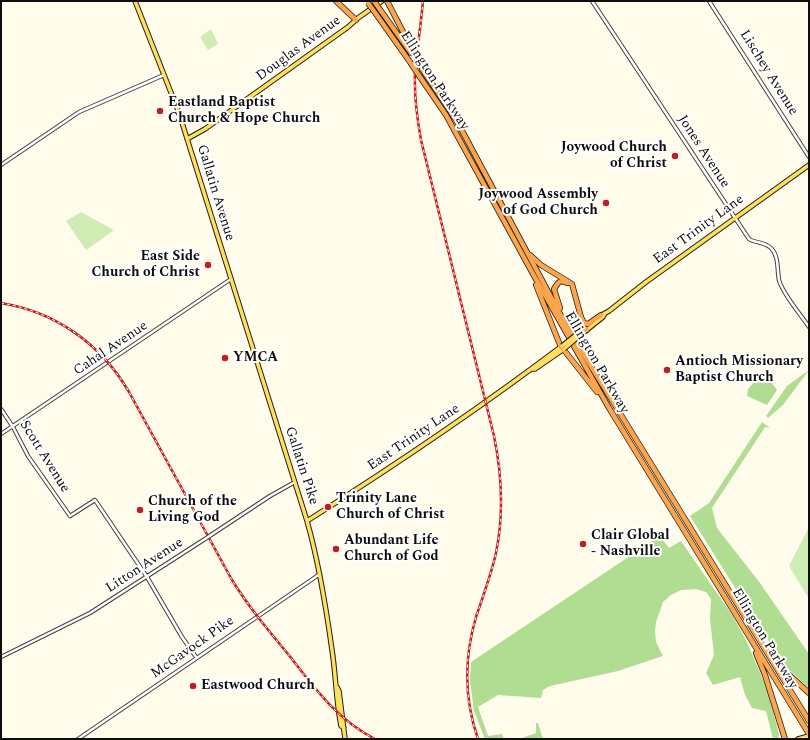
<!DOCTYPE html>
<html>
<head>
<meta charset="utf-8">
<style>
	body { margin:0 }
	#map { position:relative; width:810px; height:740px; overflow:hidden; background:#fffcec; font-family:Spectral,serif }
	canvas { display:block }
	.frame { position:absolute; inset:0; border:2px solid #0d0d0d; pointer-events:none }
</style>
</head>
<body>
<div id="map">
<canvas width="810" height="740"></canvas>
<div class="frame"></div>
</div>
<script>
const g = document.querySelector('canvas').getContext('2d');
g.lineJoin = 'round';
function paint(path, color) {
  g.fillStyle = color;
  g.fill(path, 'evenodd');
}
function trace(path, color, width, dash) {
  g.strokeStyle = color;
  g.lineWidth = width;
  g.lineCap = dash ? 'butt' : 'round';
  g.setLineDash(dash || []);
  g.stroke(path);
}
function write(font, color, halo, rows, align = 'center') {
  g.font = font + ' Spectral,serif';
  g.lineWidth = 4;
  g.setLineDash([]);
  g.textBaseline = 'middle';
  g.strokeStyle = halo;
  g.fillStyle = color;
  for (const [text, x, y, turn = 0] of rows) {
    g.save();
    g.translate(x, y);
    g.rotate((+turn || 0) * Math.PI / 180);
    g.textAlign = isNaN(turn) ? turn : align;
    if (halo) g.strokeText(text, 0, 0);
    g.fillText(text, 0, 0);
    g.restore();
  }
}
const green = new Path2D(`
	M 211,29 L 218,44 L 208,50 L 200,37 Z
	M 81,212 L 112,229 L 113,231 L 86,250 L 66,221 Z
	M 809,527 L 809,599 L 789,566 Z`);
const forest = new Path2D(`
	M 809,370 L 783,405 L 768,418 L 766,416 L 787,386 Z
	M 763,371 L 777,390 L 767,405 L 747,396 L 748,389 Z
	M 762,422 L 770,428 L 765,427 L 712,508 L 717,528 L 760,583 L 809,654 L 809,688 L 783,664 L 690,516 L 709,503 Z
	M 660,536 L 669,548 L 681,541 L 732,615 L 746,640 L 767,689 L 776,722 L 779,734 L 778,739 L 773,739 L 766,711 L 752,708 L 745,695 L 740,677 L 713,685 L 706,673 L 714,655 L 710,619 L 711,599 L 706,592 L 696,589 L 681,590 L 671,595 L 663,602 L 656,622 L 655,631 L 656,642 L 663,656 L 618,671 L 550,686 L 543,690 L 541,698 L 498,695 L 478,707 L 488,736 L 502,734 L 504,739 L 485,739 L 474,711 L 470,680 L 471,662 Z
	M 536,723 L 538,723 L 543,739 L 519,739 L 536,733 Z`);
const minor = new Path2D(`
	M 592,1 L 749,239 C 755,243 765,242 771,248 C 779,256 777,270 779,280 C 782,293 801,315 809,327
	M 709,1 L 809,157
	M 1,165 L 79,112 L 164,75
	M 1,409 L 13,427 L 28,456 L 70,516 L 95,500 L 147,577 L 182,637 L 196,657
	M 1,434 L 231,279
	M 211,535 L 270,496 L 295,482
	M 1,657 L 90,613 L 205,539
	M 78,739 L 320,574`);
const major = new Path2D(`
	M 135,1 L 179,113 L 307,521 C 319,563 326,607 332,650 C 336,676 336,701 341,726 L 344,728
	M 187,139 L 205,129 L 348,27 L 358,18 L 382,1
	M 600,316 L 609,311 L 646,282 L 809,165
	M 578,337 L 603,317 L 604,315
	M 532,369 L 535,369 L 564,349
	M 307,521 C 394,466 480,408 562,346
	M 337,687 L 339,691 L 345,739
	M 798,739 L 809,736`);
const highway = new Path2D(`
	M 336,1 L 356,20
	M 387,1 L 412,49
	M 381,11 L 411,53
	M 376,14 L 410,62
	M 422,69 L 448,107 L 459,125 L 567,327 L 809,721
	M 420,77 L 446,115 L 533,274 L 609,408 L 809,734
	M 530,255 L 541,265 L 572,284 L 581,317 L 584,323 L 588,324 L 601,315
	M 536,285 L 560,345 L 597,392
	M 560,308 L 554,289 L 558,283 L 561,281 L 568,283
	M 580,322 L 584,328 L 587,330
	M 756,653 L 765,675 L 785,739
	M 771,654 L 786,672 L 809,693`);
const rail = new Path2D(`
	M 423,1 C 421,25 417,48 415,72 C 414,95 417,118 421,140 L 494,436 C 502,475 504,514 496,553 C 491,575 483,596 476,617 C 464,658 464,699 478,739
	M 1,303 C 56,312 101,344 129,392 L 232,580 C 248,606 268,630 288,654 C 314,687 336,719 375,739`);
const minorBridge = new Path2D(`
	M 205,539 L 211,535`);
const majorBridge = new Path2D(`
	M 562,346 L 577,334
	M 564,349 L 578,337`);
const highwayBridge = new Path2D(`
	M 374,1 L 381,11
	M 368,3 L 376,14
	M 412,49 L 422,67
	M 410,62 L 420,77`);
const markers = [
	[160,111,4,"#c41d1d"],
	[675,156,4,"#c41d1d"],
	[606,203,4,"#c41d1d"],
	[208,265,4,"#c41d1d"],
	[225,358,4,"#c41d1d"],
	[667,370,4,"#c41d1d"],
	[328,507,4,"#c41d1d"],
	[140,510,4,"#c41d1d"],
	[583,544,4,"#c41d1d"],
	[336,549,4,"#c41d1d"],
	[193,686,4,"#c41d1d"]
];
const streetNames = [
	["Douglas Avenue",299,49,-36],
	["Lischey Avenue",768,73,58],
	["Ellington Parkway",434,81,57],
	["Jones Avenue",703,152,57],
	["Gallatin Avenue",215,193,73],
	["East Trinity Lane",699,230,-36],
	["Cahal Avenue",111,349,-34],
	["Ellington Parkway",596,363,60],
	["East Trinity Lane",414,438,-34],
	["Scott Avenue",44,457,58],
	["Gallatin Pike",301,466,72],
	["Litton Avenue",145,566,-33],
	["Ellington Parkway",764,639,59],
	["McGavock Pike",193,648,-35]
];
const poiNames = [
	["Eastland Baptist",168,103],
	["Church & Hope Church",168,119],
	["Joywood Church",667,148,"right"],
	["of Christ",667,164,"right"],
	["Joywood Assembly",598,195,"right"],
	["of God Church",598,211,"right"],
	["East Side",200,257,"right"],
	["Church of Christ",200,273,"right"],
	["YMCA",233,358],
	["Antioch Missionary",675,362],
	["Baptist Church",675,378],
	["Trinity Lane",336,499],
	["Church of Christ",336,515],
	["Church of the",148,502],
	["Living God",148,518],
	["Clair Global",591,536],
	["- Nashville",591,552],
	["Abundant Life",344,541],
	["Church of God",344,557],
	["Eastwood Church",201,686]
];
paint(green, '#ceecb4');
paint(forest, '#b0dd92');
trace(minor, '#404040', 4.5);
trace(major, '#1e1e1e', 5.5);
trace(highway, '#1e1e1e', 6);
trace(minor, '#fff', 2.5);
trace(major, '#ffdf5c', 3.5);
trace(highway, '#fda54d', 4.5);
trace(rail, '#c41d1d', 2.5);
trace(rail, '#fff', 1, [3]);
trace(minorBridge, '#404040', 4.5, []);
trace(majorBridge, '#1e1e1e', 5.5, []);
trace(highwayBridge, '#1e1e1e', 6, []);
trace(minorBridge, '#fff', 2.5);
trace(majorBridge, '#ffdf5c', 3.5);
trace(highwayBridge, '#fda54d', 4.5);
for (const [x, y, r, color] of markers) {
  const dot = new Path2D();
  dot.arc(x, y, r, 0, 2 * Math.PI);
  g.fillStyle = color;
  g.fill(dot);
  trace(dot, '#fff', 1.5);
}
write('14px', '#0d0d0d', '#fff', streetNames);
write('bold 14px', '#0d0d0d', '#fff', poiNames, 'left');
</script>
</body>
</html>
